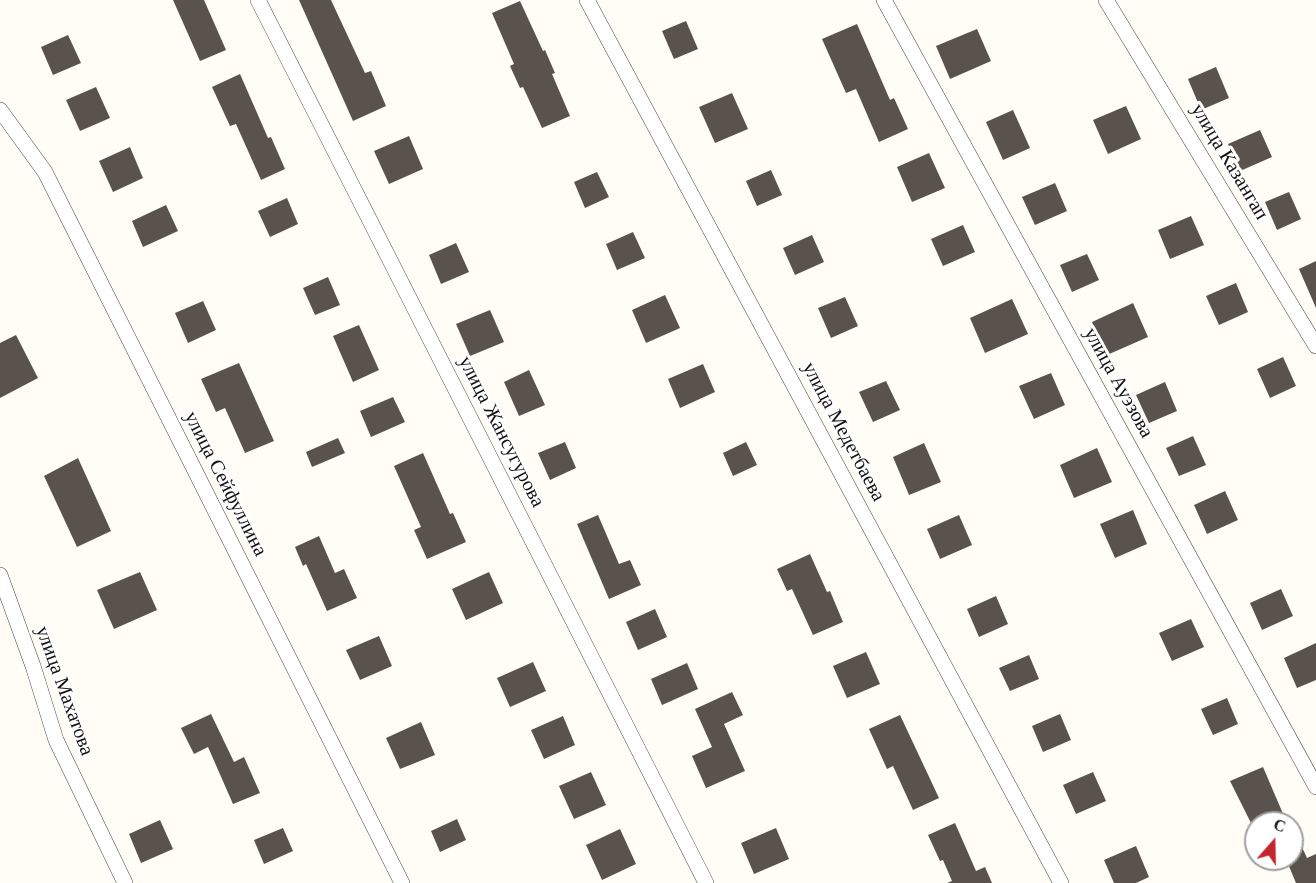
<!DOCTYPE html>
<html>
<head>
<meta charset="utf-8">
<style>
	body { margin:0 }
	#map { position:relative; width:1316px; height:883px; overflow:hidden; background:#fffdf5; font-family:"Times New Roman",serif }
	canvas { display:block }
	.north { position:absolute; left:1244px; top:811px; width:60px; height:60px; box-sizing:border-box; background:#fff; border:2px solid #a0a0a0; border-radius:50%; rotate:20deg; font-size:16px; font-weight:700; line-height:24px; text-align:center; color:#111 }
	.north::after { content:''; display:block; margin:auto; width:21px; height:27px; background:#c4262e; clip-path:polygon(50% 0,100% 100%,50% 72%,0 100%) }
</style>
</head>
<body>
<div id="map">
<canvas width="1316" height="883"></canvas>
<div class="north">С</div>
</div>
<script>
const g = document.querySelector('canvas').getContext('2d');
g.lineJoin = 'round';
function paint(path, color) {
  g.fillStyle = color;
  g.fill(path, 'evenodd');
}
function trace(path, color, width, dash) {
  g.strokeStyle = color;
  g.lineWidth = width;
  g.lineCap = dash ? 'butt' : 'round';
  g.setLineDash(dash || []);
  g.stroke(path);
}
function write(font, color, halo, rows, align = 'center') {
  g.font = font + ' "Times New Roman",serif';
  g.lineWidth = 6;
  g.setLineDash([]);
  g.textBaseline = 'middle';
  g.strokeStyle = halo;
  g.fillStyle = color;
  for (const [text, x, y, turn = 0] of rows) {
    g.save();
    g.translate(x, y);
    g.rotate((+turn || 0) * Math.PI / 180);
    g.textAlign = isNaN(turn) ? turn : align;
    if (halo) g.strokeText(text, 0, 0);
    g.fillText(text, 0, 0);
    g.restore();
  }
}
const building = new Path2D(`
	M 173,0 L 204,0 L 226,50 L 200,61 Z
	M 299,0 L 331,0 L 365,73 L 371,71 L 386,106 L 353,121 Z
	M 520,1 L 543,51 L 545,50 L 555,73 L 552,74 L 570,116 L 542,128 L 523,87 L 520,88 L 510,66 L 514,64 L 492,13 Z
	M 686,21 L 698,49 L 674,59 L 662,31 Z
	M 857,24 L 890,100 L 894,98 L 908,129 L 879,142 L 856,89 L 846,93 L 822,39 Z
	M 977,29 L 991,61 L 950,79 L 936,46 Z
	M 68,35 L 81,63 L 53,75 L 41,47 Z
	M 1216,67 L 1229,98 L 1201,110 L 1188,79 Z
	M 240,74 L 268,138 L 271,137 L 285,169 L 261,180 L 236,124 L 230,126 L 212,87 Z
	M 96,87 L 110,118 L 80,131 L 66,100 Z
	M 732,93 L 748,129 L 715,143 L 699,107 Z
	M 1126,106 L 1141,139 L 1108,154 L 1093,120 Z
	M 1013,110 L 1030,148 L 1003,160 L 986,122 Z
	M 1260,130 L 1272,157 L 1240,171 L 1228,144 Z
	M 409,136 L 423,169 L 389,184 L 374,151 Z
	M 130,147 L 143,178 L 113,192 L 99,161 Z
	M 929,153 L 945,188 L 912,202 L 897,167 Z
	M 771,170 L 782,195 L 757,206 L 746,181 Z
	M 597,172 L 609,197 L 585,208 L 574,182 Z
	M 1055,183 L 1067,211 L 1035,225 L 1022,197 Z
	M 1289,192 L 1301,219 L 1277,230 L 1265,202 Z
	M 287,198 L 298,224 L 270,237 L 258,211 Z
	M 166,205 L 178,231 L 143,247 L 132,221 Z
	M 1191,216 L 1204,245 L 1170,259 L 1158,230 Z
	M 963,225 L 975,252 L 943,266 L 931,239 Z
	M 633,232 L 645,258 L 617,270 L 606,244 Z
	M 812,235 L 824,262 L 795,275 L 783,248 Z
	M 456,243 L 469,272 L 441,284 L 429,255 Z
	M 1087,254 L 1099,280 L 1072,292 L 1060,265 Z
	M 1316,261 L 1316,308 L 1299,269 Z
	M 328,277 L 340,305 L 315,315 L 303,288 Z
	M 1236,283 L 1248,312 L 1219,325 L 1206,296 Z
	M 665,295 L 680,328 L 646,343 L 632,310 Z
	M 845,297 L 858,326 L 831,338 L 818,308 Z
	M 1012,299 L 1028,334 L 985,353 L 970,318 Z
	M 203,301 L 216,330 L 188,343 L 175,313 Z
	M 1133,303 L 1148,337 L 1107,355 L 1092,322 Z
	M 490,310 L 504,342 L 470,356 L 456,324 Z
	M 359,325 L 379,370 L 353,382 L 333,336 Z
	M 16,335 L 38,378 L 0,398 L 0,343 Z
	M 1283,357 L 1296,386 L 1270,398 L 1257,369 Z
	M 239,363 L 274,441 L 245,453 L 225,408 L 216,412 L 201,379 Z
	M 703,364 L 715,392 L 680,408 L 668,379 Z
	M 529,370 L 545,405 L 519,416 L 504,382 Z
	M 1051,373 L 1065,405 L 1034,419 L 1019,386 Z
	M 886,381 L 900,410 L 873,422 L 859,392 Z
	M 1165,382 L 1177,411 L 1149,423 L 1136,395 Z
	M 393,397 L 405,422 L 371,437 L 360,411 Z
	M 1193,436 L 1206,465 L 1179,476 L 1166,448 Z
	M 338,438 L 345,453 L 312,467 L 306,452 Z
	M 565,442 L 576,468 L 550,480 L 538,453 Z
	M 746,442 L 757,465 L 733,476 L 723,453 Z
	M 924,443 L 941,482 L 909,495 L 893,457 Z
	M 1097,448 L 1112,482 L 1074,498 L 1060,465 Z
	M 423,453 L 450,514 L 453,513 L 466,542 L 427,559 L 414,530 L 421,527 L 394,466 Z
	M 78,458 L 111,531 L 77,547 L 44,476 Z
	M 1225,491 L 1238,520 L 1207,534 L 1194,505 Z
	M 1133,510 L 1147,544 L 1115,558 L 1100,524 Z
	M 598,515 L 619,564 L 630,560 L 641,585 L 609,599 L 577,524 Z
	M 959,515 L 972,545 L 940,559 L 927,529 Z
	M 319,536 L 335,573 L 344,569 L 357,598 L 327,611 L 306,564 L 303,566 L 295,547 Z
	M 810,554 L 827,592 L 830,591 L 843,622 L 813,635 L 792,589 L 787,591 L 777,569 Z
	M 140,572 L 157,610 L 114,629 L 97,590 Z
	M 489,572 L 503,603 L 466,620 L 452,589 Z
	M 1281,589 L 1293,616 L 1262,630 L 1250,603 Z
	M 996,596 L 1008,624 L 979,637 L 967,609 Z
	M 655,609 L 667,637 L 638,650 L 626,622 Z
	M 1191,619 L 1204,647 L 1172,661 L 1159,633 Z
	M 379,636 L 392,666 L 360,680 L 346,650 Z
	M 1316,643 L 1316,680 L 1297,688 L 1284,658 Z
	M 866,652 L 880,684 L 847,698 L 833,666 Z
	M 1029,655 L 1039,679 L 1010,691 L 999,668 Z
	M 533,662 L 546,691 L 510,707 L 497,678 Z
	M 687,663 L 698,689 L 662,705 L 651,679 Z
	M 732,692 L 743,715 L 724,724 L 745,771 L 706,788 L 692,756 L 712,747 L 695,709 Z
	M 1227,698 L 1238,724 L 1213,735 L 1201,709 Z
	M 211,714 L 234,762 L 244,757 L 260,793 L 233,804 L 208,747 L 194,754 L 181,728 Z
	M 1060,714 L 1071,740 L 1043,752 L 1032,726 Z
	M 900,715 L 939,798 L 913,810 L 893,766 L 887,769 L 869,729 Z
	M 563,716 L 575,745 L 544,759 L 531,730 Z
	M 421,722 L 435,755 L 400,769 L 386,738 Z
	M 1263,767 L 1287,823 L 1251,823 L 1230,781 Z
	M 591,772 L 606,805 L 574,819 L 559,786 Z
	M 1093,772 L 1106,801 L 1076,814 L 1063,785 Z
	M 457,819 L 466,840 L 440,852 L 431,831 Z
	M 160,820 L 173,849 L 141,863 L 129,834 Z
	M 955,823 L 976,871 L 985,867 L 992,883 L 947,883 L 952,881 L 943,860 L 940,861 L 928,835 Z
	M 1292,825 L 1307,858 L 1316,854 L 1316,883 L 1296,883 L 1286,859 L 1292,859 Z
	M 283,828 L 293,851 L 264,864 L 254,840 Z
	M 776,828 L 789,859 L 754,874 L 741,843 Z
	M 620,829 L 636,864 L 602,880 L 586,845 Z
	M 1136,846 L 1149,877 L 1136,883 L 1114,883 L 1104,860 Z`);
const street = new Path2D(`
	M 258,0 L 706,883
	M 587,0 L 1061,883
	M 884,0 L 1316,787
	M 1106,0 L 1316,346
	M 0,110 L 45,172 L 402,883
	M 0,575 L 33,666 L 56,740 L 125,883`);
const streetNames = [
	["улица Казангап",1229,162,59],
	["улица Ауэзова",1118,383,61],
	["улица Жансугурова",501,432,63],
	["улица Медетбаева",843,432,62],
	["улица Сейфуллина",225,484,63],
	["улица Махатова",64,691,70]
];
paint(building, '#5a524d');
trace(street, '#444', 16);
trace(street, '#fff', 15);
write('20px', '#111', '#fff', streetNames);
</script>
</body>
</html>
